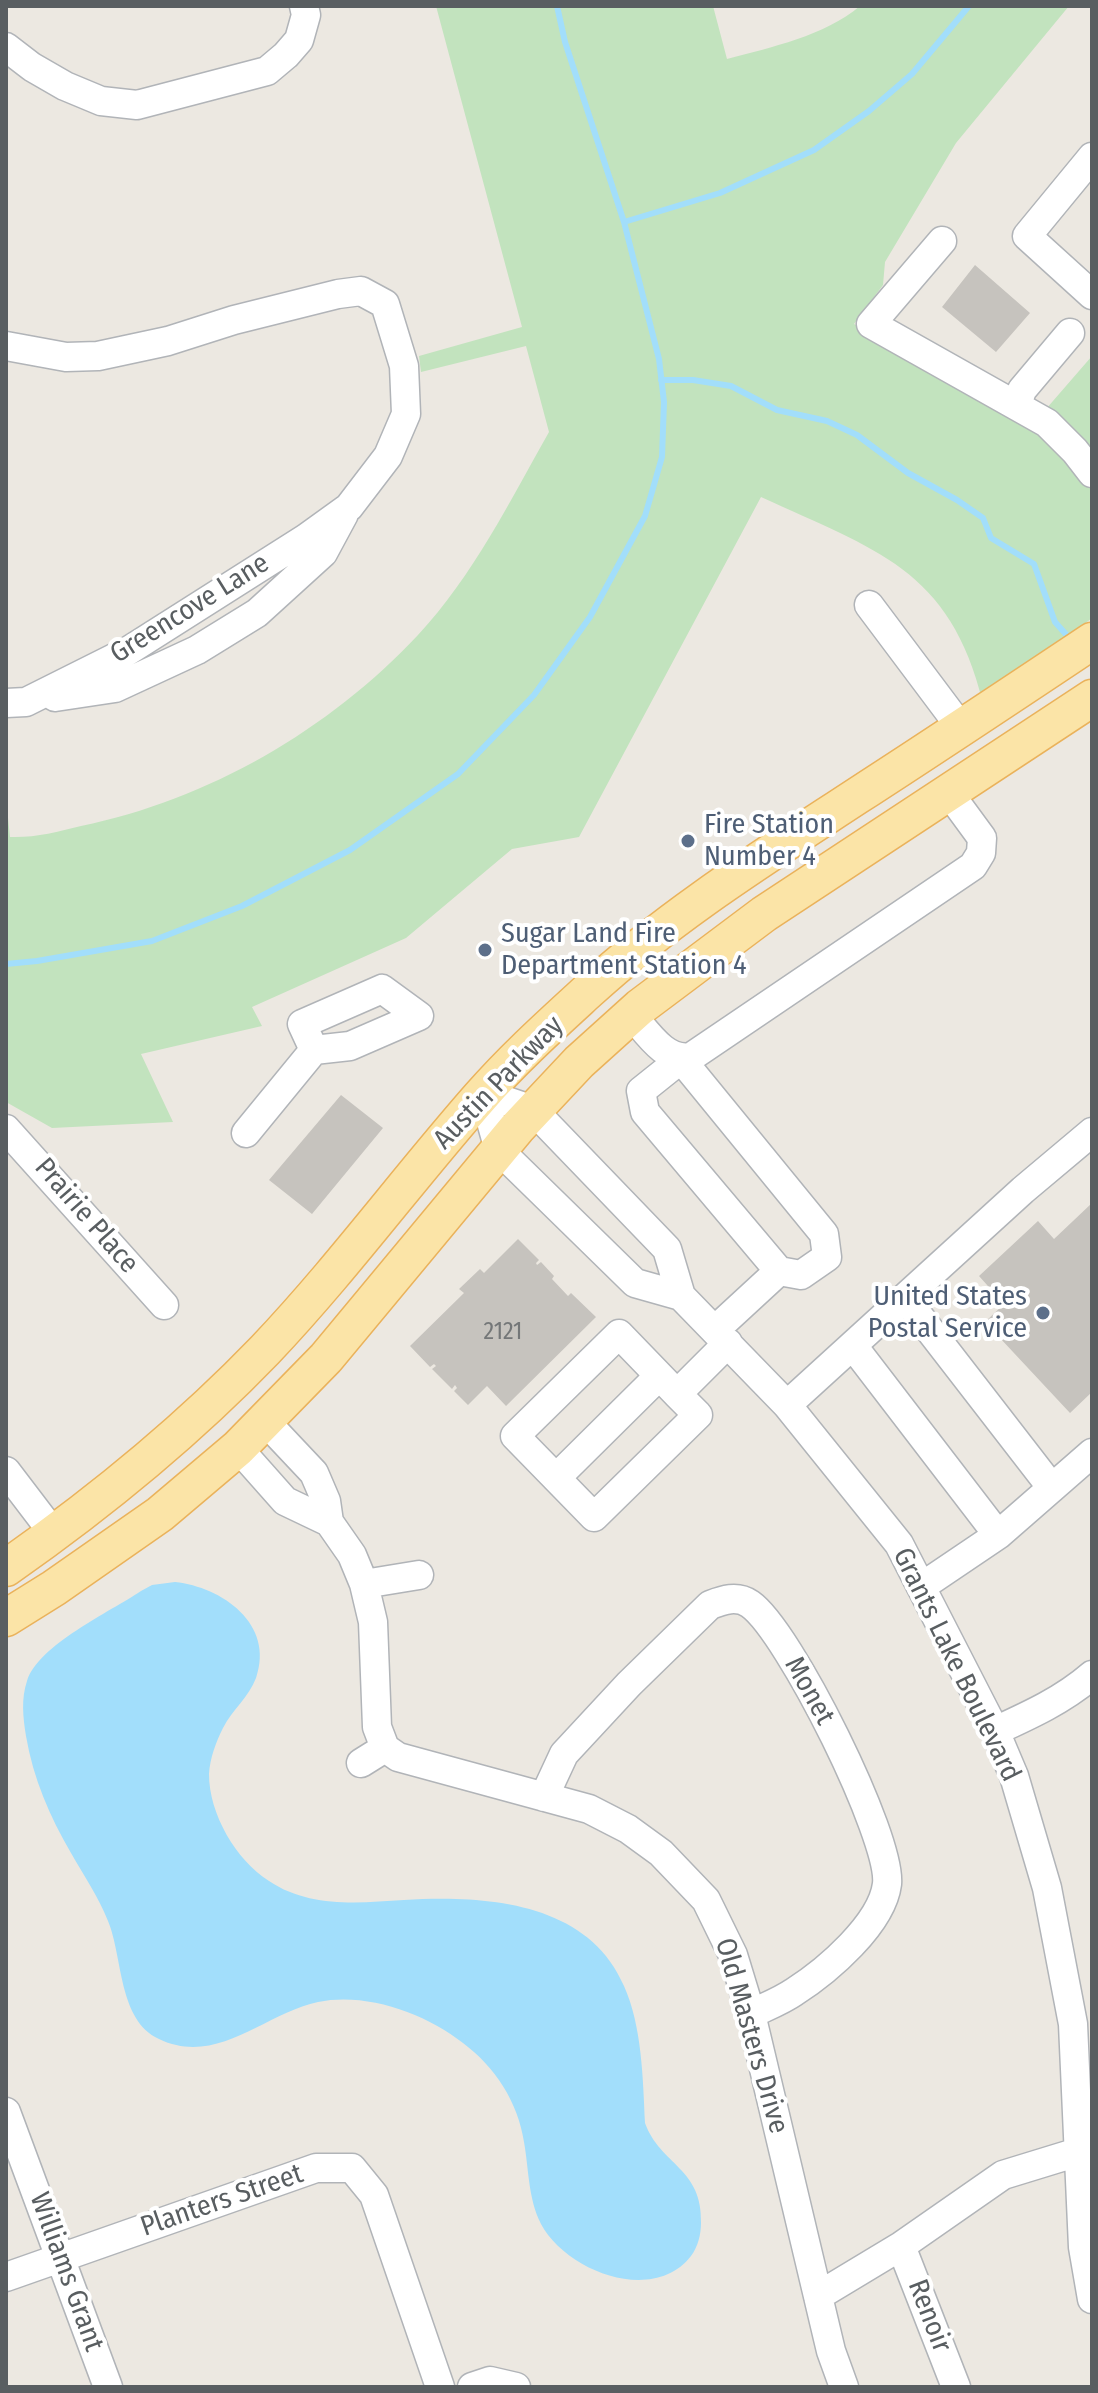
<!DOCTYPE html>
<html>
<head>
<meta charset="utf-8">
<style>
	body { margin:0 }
	#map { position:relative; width:1098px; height:2393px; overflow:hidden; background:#ece8e1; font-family:"Fira Sans Condensed",sans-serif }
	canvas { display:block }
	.frame { position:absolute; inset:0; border:8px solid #595e61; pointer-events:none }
</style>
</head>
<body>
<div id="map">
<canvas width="1098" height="2393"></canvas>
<div class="frame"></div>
</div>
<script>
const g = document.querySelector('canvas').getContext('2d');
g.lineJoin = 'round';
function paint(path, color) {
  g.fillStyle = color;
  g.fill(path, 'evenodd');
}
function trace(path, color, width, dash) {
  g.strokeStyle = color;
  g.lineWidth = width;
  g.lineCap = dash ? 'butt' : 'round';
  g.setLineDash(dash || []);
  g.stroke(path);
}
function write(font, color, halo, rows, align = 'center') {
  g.font = font + ' "Fira Sans Condensed",sans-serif';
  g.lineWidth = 8;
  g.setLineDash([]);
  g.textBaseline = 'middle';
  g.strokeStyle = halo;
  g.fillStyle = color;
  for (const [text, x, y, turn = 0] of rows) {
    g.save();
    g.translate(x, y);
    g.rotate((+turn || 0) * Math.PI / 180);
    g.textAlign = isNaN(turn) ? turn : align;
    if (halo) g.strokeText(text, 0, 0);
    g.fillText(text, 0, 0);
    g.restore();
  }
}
const green = new Path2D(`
	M 436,6 L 713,6 L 727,59 C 772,47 824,36 860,6 L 1069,6 L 956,143 L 885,262 L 883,285 L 854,324 L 1033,424 L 1092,356 L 1092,618 L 983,703 C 950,568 875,550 761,497 L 579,837 L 512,849 L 406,938 L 252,1007 L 262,1026 L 141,1054 L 173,1122 L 52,1128 L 6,1102 L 6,798 L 10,837 C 34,838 57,832 81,826 C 208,800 329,730 418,635 C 473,576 510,501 549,432 L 526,346 L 421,372 L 419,356 L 522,327 Z`);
const water = new Path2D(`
	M 175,1582 C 222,1587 275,1624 256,1678 C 249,1697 232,1710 223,1728 C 216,1742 210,1758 209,1774 C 209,1814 236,1860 269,1881 C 309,1908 358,1903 404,1900 C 483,1895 588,1901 624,1986 C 642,2026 643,2079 645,2123 C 660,2165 703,2168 701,2223 C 701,2234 698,2247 691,2256 C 653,2305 566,2271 541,2224 C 528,2198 529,2170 524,2142 C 518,2102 495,2067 463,2043 C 425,2013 366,1992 318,2002 C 265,2013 217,2067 159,2039 C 118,2020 123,1957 108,1921 C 98,1896 84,1876 71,1853 C 50,1817 33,1778 26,1736 C 23,1717 21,1699 27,1681 C 38,1645 110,1612 141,1591 L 152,1585 Z`);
const stream = new Path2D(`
	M 624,222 L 720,193 L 814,150 L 869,111 L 912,74 L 969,6
	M 661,380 L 693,380 L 731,386 L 777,410 L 827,421 L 857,435 L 908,473 L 957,500 L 983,518 L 991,538 L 1034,564 L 1055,622 L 1071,640
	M 6,964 L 37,961 L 152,941 L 242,906 L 350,850 L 458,774 L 534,695 L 590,617 L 645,516 L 662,457 L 664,402 L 659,359 L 624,222 L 565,42 L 557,6`);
const building = new Path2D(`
	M 975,265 L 1030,313 L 996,352 L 942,307 Z
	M 341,1095 L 383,1128 L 312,1214 L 269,1180 Z
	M 1092,1203 L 1092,1392 L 1070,1413 L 985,1322 L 1004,1304 L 979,1276 L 1038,1221 L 1054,1239 Z
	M 518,1239 L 539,1260 L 536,1263 L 537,1265 L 541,1262 L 554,1276 L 552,1279 L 568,1296 L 571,1293 L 596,1317 L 506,1406 L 487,1386 L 468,1405 L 454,1391 L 457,1388 L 455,1385 L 452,1389 L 432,1369 L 436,1366 L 434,1364 L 430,1367 L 410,1346 L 464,1293 L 459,1289 L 480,1269 L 484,1273 Z`);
const minor = new Path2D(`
	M 6,47 L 32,67 L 65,86 L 101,101 L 137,105 L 267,71 L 286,55 L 299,40 L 306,15 L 304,6
	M 1092,157 L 1027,236 L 1092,295
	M 942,241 L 871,324 L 1047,423 L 1075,451 L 1092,473
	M 6,346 L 66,357 L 98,356 L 168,341 L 234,320 L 338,294 L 361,291 L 385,304 L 404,366 L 406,414 L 388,456 L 349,507 L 306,538 L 128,651 L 26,702 L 6,703
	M 1017,405 L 1022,390 L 1070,333
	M 869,605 L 962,729
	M 55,697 L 115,688 L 197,650 L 257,613 L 323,553 L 344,514
	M 631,1014 C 647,1032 665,1062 691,1057 L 973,866 L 981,853 L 982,838 L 949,793
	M 681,1059 L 824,1234 L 827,1257 L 801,1275 L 779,1271 L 645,1112 L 641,1091 Z
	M 483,1093 L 499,1150 L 635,1283 L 681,1296 L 787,1405 L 899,1544 L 995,1731 L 1014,1776 L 1047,1888 L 1073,2024 L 1083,2247 L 1092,2299
	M 483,1093 L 533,1110 L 667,1249 L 681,1296
	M 6,1129 L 164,1305
	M 246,1133 L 314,1050 L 302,1024 L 382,989 L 419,1016 L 350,1046 L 314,1050
	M 905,1298 L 1052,1488
	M 715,1330 L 779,1271
	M 853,1346 L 998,1535
	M 677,1394 L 619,1334 L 515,1436 L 594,1517 L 698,1415 L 677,1394 L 728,1343
	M 787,1405 L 1023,1190 L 1092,1132
	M 265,1421 L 314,1473 L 326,1501 L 329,1522 L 352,1555 L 364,1584 L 373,1622 L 377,1727 L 385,1748 L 398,1757 L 589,1809 L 628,1829 L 661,1853 L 706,1900 L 733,1955 L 751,2014 L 831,2351 L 844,2387
	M 238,1448 L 285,1501 L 329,1522
	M 6,1471 L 54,1534
	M 556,1478 L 659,1376
	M 364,1584 L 419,1575
	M 921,1587 L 998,1535 L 1092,1453
	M 995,1731 C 1030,1715 1063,1700 1092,1675
	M 361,1763 L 385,1748
	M 544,1797 L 564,1754 L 629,1684 L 710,1605 C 723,1600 737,1595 750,1604 C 789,1631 892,1838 887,1884 C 882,1924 827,1971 794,1992 C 781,2001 765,2007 751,2014
	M 6,2112 L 108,2387
	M 901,2246 L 956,2387
	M 6,2277 L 316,2168 L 352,2168 L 374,2195 L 440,2387
	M 818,2296 L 901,2246 L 1003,2175 L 1078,2152
	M 472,2387 L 490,2381 L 516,2387`);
const major = new Path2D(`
	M 6,1568 C 99,1503 186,1432 265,1350 C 341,1270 407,1180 480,1097 C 513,1059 552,1024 588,991 C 671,915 764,857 857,796 C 936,745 1014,693 1092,641
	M 6,1618 L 54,1588 L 160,1514 L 238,1448 L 326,1358 L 517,1128 L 579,1062 L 640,1007 L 764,914 L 1092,698`);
const markers = [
	[688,841,8,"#5c6f8a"],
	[485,950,8,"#5c6f8a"],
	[1043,1313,8,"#5c6f8a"]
];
const numberNames = [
	["2121",503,1332]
];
const streetNames = [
	["Greencove Lane",190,609,-32],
	["Austin Parkway",499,1083,-46],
	["Prairie Place",86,1216,49],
	["Grants Lake Boulevard",956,1665,64],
	["Monet",809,1691,61],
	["Old Masters Drive",751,2036,74],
	["Planters Street",222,2201,-19],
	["Williams Grant",66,2272,70],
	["Renoir",929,2316,69]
];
const serviceNames = [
	["Fire Station",704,825],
	["Number 4",704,857],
	["Sugar Land Fire",501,934],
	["Department Station 4",501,966],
	["United States",1027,1297,"right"],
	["Postal Service",1027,1329,"right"]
];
paint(green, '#c2e3be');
paint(water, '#a2defb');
trace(stream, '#a2defb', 6);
paint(building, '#c6c3be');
trace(minor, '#b1b4b8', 31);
trace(major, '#eab25b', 39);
trace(minor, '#fff', 28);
trace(major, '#fbe4a7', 36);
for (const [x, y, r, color] of markers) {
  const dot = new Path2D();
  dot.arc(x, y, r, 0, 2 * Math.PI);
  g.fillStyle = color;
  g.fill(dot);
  trace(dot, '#fff', 3);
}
write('24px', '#747778', null, numberNames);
write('28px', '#595e61', '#fff', streetNames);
write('28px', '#4e5e75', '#fff', serviceNames, 'left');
</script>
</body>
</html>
